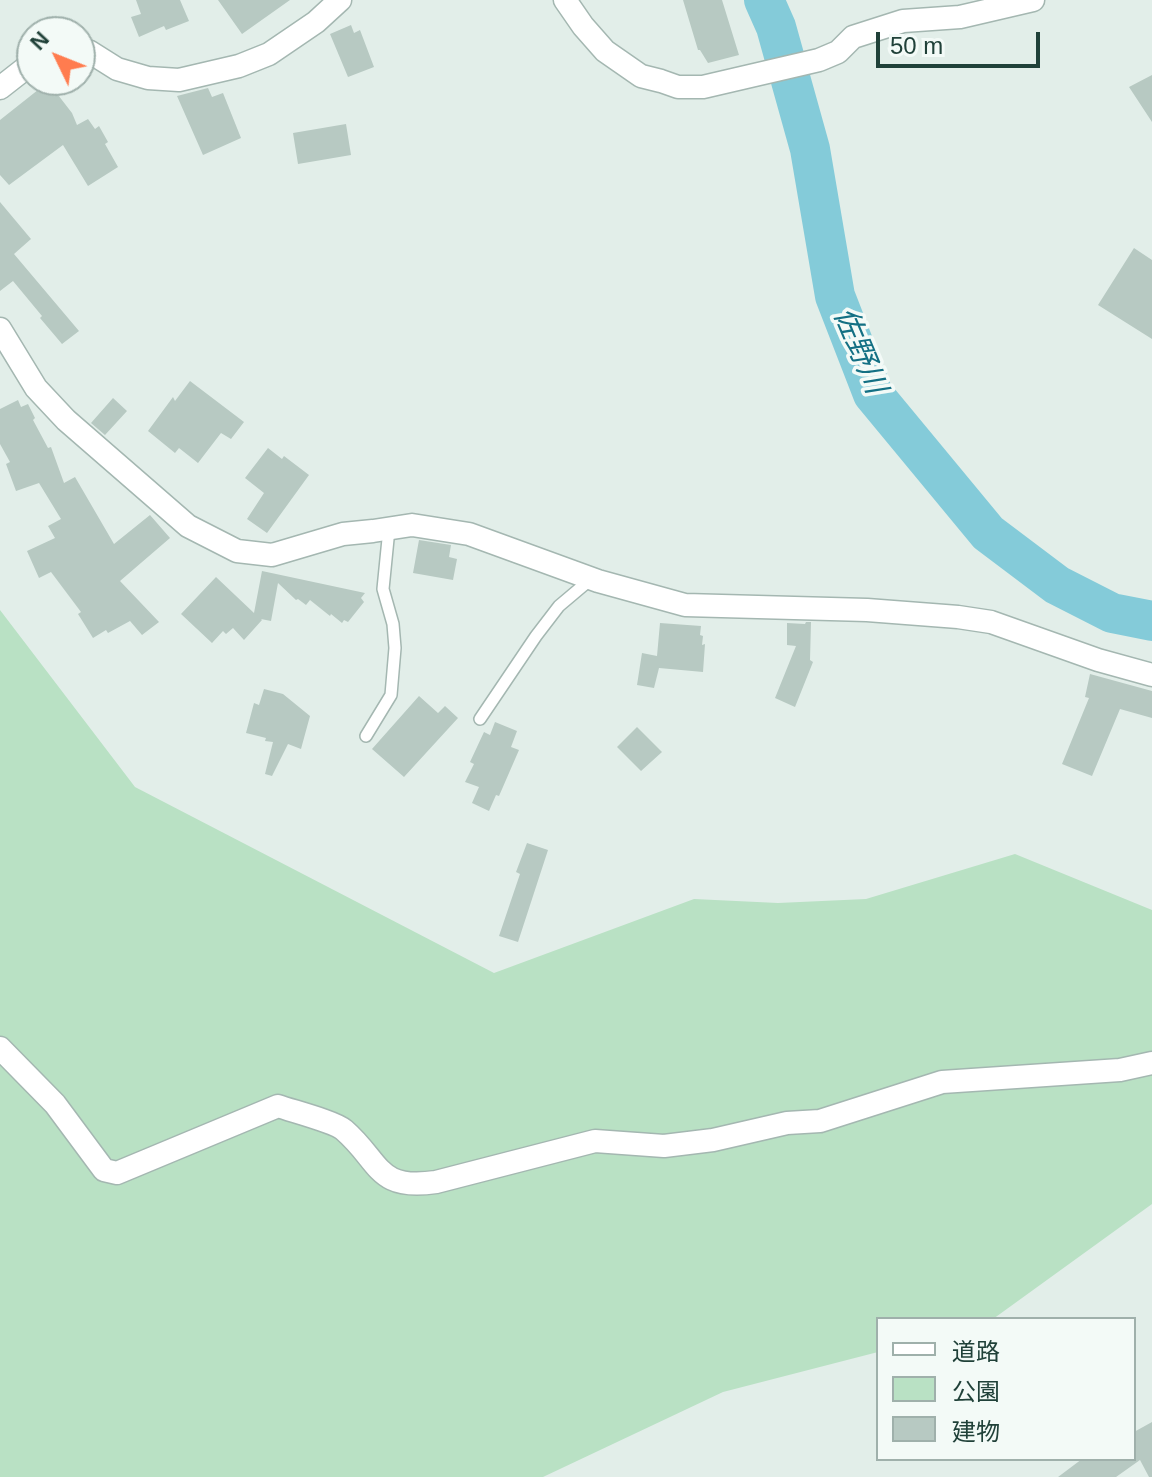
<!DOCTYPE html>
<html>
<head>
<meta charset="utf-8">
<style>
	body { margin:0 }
	#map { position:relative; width:1152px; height:1477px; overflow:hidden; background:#e2eee9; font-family:Helvetica,"Noto Sans JP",sans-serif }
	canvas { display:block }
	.legend { position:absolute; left:876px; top:1317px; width:260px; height:144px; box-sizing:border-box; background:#f3faf7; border:2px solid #9fb0ab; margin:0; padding:10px 14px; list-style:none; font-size:24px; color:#204139 }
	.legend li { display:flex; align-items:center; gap:16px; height:40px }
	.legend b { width:40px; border:2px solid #9fb0ab }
	.north { position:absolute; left:16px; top:16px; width:80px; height:80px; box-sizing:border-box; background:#f3faf7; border:2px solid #9fb0ab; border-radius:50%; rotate:313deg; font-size:22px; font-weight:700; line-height:32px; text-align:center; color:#204139 }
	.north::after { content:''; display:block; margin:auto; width:28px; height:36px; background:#ff7c4f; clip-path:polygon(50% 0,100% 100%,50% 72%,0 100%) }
	.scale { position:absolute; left:876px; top:32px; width:164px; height:36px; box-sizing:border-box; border:4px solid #204139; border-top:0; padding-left:10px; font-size:24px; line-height:28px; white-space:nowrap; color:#204139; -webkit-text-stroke:6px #f3faf7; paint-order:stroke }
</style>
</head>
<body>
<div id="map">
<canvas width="1152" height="1477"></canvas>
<ul class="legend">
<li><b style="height:10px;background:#fff"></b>道路</li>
<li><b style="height:22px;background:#b9e1c4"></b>公園</li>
<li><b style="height:22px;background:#b7c9c2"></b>建物</li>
</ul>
<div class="north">N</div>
<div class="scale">50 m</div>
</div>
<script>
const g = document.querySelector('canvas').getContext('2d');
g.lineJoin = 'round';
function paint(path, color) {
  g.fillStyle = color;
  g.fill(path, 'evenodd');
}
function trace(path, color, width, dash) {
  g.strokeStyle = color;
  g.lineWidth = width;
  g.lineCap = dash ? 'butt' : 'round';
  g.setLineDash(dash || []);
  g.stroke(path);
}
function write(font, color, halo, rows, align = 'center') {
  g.font = font + ' Helvetica,"Noto Sans JP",sans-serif';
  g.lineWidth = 7;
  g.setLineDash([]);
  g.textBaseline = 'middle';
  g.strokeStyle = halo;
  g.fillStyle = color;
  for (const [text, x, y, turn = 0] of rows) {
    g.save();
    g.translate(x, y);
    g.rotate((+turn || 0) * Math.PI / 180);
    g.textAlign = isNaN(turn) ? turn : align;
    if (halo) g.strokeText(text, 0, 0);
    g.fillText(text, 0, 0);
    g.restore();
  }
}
const green = new Path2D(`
	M 0,610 L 135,787 L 494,973 L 694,899 L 778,903 L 866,899 L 1015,854 L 1152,910 L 1152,1204 L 993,1319 L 878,1319 L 878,1352 L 723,1392 L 543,1477 L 0,1477 Z`);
const river = new Path2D(`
	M 764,0 L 776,27 L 810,149 L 835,296 L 873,394 L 988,533 L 1057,585 L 1112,613 L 1152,621`);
const building = new Path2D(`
	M 136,0 L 180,0 L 189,21 L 166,30 L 164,26 L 139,37 L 131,17 L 141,14 Z
	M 218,0 L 290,0 L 242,34 Z
	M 683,0 L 722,0 L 739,55 L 708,63 L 700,50 L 698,50 Z
	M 351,25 L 354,33 L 360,30 L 374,67 L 348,77 L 330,34 Z
	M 1152,75 L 1152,122 L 1129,87 Z
	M 48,82 L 72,113 L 77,125 L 88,119 L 95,129 L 99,126 L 108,142 L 105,144 L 118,167 L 88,186 L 63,145 L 9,185 L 0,175 L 0,120 Z
	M 208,88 L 212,97 L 223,93 L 241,138 L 203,155 L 177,96 Z
	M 346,124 L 351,155 L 298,164 L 293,133 Z
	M 0,202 L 31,239 L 14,254 L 79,331 L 62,344 L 40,318 L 42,316 L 13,281 L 0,291 Z
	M 1134,248 L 1152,260 L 1152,339 L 1098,305 Z
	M 190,381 L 244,422 L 231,439 L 221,433 L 198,463 L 179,448 L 175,453 L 148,431 L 173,397 L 175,401 Z
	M 113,398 L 127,411 L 105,435 L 91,423 Z
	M 18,400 L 21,407 L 28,404 L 35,418 L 33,420 L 48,448 L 51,447 L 64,483 L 75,477 L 114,544 L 150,515 L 170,538 L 120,581 L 159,622 L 142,635 L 130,621 L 108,633 L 106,630 L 93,638 L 78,614 L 81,612 L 51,572 L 39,578 L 27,551 L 55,538 L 48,526 L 61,519 L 39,483 L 16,491 L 6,464 L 10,462 L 0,444 L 0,409 Z
	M 268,448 L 282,459 L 284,456 L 309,475 L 267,533 L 247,519 L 264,493 L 245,478 Z
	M 419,540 L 451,545 L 449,557 L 457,559 L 453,580 L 413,573 Z
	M 262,571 L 365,593 L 361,598 L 364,602 L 348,622 L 344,620 L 342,623 L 331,614 L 330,616 L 310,600 L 306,605 L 298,599 L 296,600 L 278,583 L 271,621 L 261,619 L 262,620 L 244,640 L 233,628 L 226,634 L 223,631 L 212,643 L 181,614 L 216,577 L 254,613 Z
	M 806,622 L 811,622 L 810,660 L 813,662 L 795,707 L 775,698 L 796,646 L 787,645 L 787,623 L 805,624 Z
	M 660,623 L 701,626 L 700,635 L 703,636 L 702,645 L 705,644 L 703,672 L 659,668 L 654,688 L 637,685 L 642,653 L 657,656 Z
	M 1090,674 L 1152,691 L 1152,718 L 1120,709 L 1092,776 L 1062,764 L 1089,698 L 1085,697 Z
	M 264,689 L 283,694 L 310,716 L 301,749 L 288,744 L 272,776 L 265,774 L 273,742 L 265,741 L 266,738 L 246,733 L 254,703 L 259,705 Z
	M 419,696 L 438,713 L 445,706 L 458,718 L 404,777 L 372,749 Z
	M 495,722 L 517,731 L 511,747 L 519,750 L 499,796 L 496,795 L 489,811 L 472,803 L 479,787 L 465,782 L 474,764 L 470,762 L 484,732 L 490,735 Z
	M 637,727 L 662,752 L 641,771 L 617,747 Z
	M 527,843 L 548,850 L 518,942 L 499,936 L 520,874 L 516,872 Z
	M 1152,1422 L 1152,1477 L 1149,1477 L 1140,1460 L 1116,1477 L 1058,1477 L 1082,1459 L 1134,1459 L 1134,1432 Z`);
const lane = new Path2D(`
	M 480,719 L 536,636 L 559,606 L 591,579
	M 366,736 L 391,695 L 395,648 L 393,624 L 383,589 L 389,529`);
const street = new Path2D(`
	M 565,0 L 583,26 L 605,51 L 641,76 L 661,81 L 678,87 L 703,87 L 819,60 L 838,52 L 853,37 L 903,21 L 960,17 L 1033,0
	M 80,51 L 90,52 L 117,69 L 148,78 L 179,80 L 239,66 L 269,54 L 316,22 L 340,0
	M 0,88 L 32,63
	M 0,329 L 36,388 L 66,420 L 188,526 L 237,551 L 272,555 L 343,534 L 373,531 L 412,525 L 469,534 L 598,581 L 685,605 L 867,610 L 958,617 L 991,622 L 1098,660 L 1152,675
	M 0,1048 L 55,1104 L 104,1170 L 117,1173 L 278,1106 C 292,1111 335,1122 344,1130 C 381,1162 376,1191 436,1182 L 595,1141 L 664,1146 L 713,1140 L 787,1123 L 820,1121 L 942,1082 L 1120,1070 L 1152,1063`);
const waterNames = [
	["佐野川",859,351,67]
];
paint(green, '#b9e1c4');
trace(river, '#84cbd9', 40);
paint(building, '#b7c9c2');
trace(lane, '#a4b7b1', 14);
trace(street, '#a4b7b1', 25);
trace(lane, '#fff', 11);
trace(street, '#fff', 22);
write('italic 30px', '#137084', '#f3faf7', waterNames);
</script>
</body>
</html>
